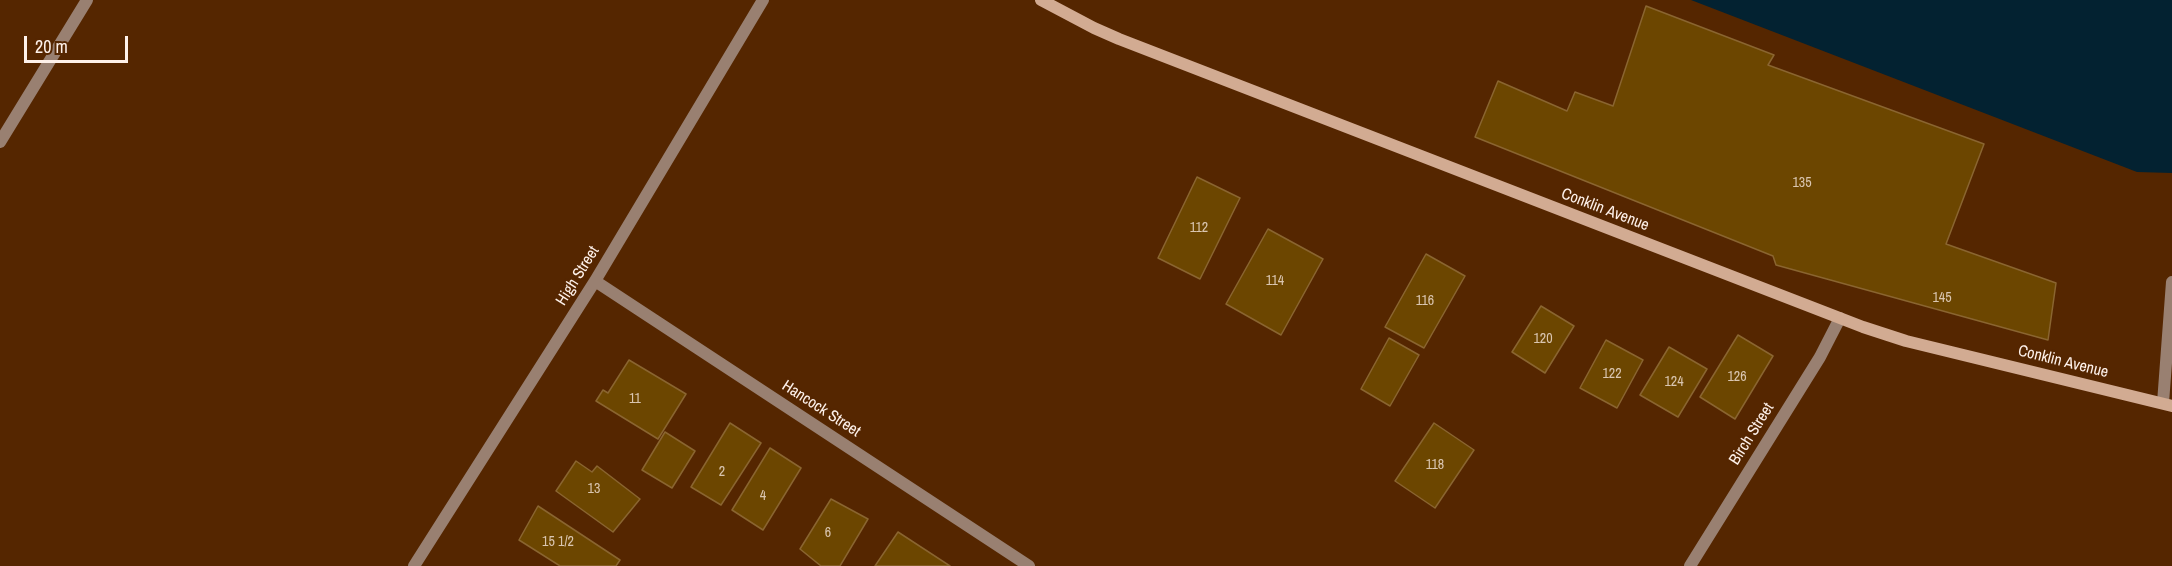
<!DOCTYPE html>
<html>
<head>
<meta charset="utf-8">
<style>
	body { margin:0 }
	#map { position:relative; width:2172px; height:566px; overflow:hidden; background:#552600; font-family:"Archivo Narrow",sans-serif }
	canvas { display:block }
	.scale { position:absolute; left:24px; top:36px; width:104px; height:27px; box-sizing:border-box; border:3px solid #fef1ea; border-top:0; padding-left:8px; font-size:18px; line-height:21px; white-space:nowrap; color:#fef1ea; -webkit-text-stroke:4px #552600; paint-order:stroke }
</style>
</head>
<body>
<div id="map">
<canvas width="2172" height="566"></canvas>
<div class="scale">20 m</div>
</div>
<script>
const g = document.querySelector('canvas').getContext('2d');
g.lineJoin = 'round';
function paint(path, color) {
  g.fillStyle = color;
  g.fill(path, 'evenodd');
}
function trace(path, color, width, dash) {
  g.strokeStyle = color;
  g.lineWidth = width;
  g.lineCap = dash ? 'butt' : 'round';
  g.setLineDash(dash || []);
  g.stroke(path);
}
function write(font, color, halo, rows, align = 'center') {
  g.font = font + ' "Archivo Narrow",sans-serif';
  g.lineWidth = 4.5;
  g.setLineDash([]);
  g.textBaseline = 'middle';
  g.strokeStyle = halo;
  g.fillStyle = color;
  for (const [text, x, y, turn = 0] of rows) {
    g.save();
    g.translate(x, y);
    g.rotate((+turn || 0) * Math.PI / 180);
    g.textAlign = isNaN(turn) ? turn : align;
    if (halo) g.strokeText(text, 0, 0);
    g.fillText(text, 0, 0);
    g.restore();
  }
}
const water = new Path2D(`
	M 1691,0 L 2172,0 L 2172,173 L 2137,172 Z`);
const building = new Path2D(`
	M 1646,6 L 1774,55 L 1768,65 L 1984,144 L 1946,244 L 2056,283 L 2048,340 L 1776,265 L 1773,256 L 1475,137 L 1498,81 L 1567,111 L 1575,92 L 1613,106 Z
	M 1197,177 L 1240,198 L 1200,279 L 1158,258 Z
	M 1268,229 L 1323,259 L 1281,335 L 1226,304 Z
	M 1426,254 L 1465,276 L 1424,348 L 1385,327 Z
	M 1541,306 L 1574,326 L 1545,373 L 1512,352 Z
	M 1738,335 L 1773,356 L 1735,419 L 1700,397 Z
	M 1389,338 L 1419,355 L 1390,406 L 1361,389 Z
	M 1606,340 L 1643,360 L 1617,408 L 1580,388 Z
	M 1669,347 L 1707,369 L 1678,417 L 1640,395 Z
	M 629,360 L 686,394 L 658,439 L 596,401 L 603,390 L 608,393 Z
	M 730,423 L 761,443 L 721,505 L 691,487 Z
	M 1434,423 L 1474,450 L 1435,508 L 1395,481 Z
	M 665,432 L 695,451 L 672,488 L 642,470 Z
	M 770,448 L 801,468 L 763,530 L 732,510 Z
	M 576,461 L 592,472 L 597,466 L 640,499 L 613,532 L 556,491 Z
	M 831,499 L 868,519 L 840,566 L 821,566 L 800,549 Z
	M 538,506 L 620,560 L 616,566 L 560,566 L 519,540 Z
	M 898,532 L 950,566 L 875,566 Z`);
const minor = new Path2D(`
	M 0,142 L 87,0
	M 595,281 L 1029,566
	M 2163,403 L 2172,282
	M 414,566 L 595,281 L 763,0
	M 1690,566 L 1820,357 L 1840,318`);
const secondary = new Path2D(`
	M 1041,0 L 1094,28 L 1119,39 L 1863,327 L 1906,341 L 2172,406`);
const numberNames = [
	["135",1802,183],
	["112",1199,228],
	["114",1275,281],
	["145",1942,298],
	["116",1425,301],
	["120",1543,339],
	["122",1612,374],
	["126",1737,377],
	["124",1674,382],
	["11",635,399],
	["118",1435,465],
	["2",722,472],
	["13",594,489],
	["4",763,496],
	["6",828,533],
	["15 1/2",558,542]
];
const streetNames = [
	["Conklin Avenue",1605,210,21],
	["High Street",578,276,-58],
	["Conklin Avenue",2063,362,14],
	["Hancock Street",821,409,33],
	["Birch Street",1752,434,-58]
];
paint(water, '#032231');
paint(building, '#6c4600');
trace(building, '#8a6530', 1.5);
trace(minor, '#998071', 12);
trace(secondary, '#d2ab92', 12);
write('14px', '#dac6b0', null, numberNames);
write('16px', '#fef1ea', '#552600', streetNames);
</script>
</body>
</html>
